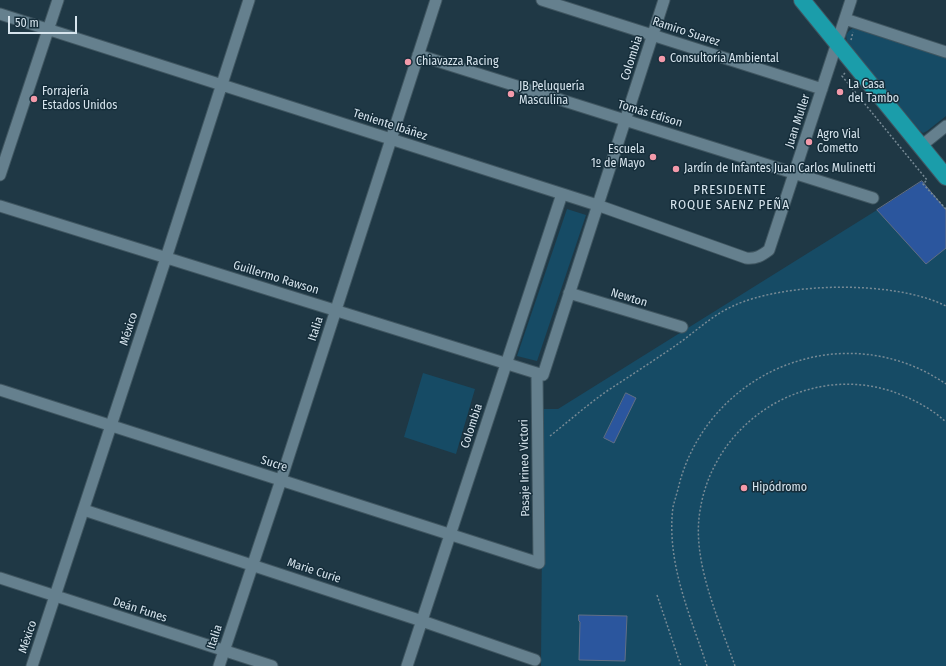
<!DOCTYPE html>
<html>
<head>
<meta charset="utf-8">
<style>
	body { margin:0 }
	#map { position:relative; width:946px; height:666px; overflow:hidden; background:#1f3845; font-family:"Fira Sans Condensed",sans-serif }
	canvas { display:block }
	.scale { position:absolute; left:8px; top:16px; width:69px; height:18px; box-sizing:border-box; border:2px solid #d6e4ed; border-top:0; padding-left:5px; font-size:12px; line-height:14px; white-space:nowrap; color:#d6e4ed; -webkit-text-stroke:3px #152d3a; paint-order:stroke }
</style>
</head>
<body>
<div id="map">
<canvas width="946" height="666"></canvas>
<div class="scale">50 m</div>
</div>
<script>
const g = document.querySelector('canvas').getContext('2d');
g.lineJoin = 'round';
function paint(path, color) {
  g.fillStyle = color;
  g.fill(path, 'evenodd');
}
function trace(path, color, width, dash) {
  g.strokeStyle = color;
  g.lineWidth = width;
  g.lineCap = dash ? 'butt' : 'round';
  g.setLineDash(dash || []);
  g.stroke(path);
}
function write(font, color, halo, rows, align = 'center') {
  g.font = font + ' "Fira Sans Condensed",sans-serif';
  g.lineWidth = 3;
  g.setLineDash([]);
  g.textBaseline = 'middle';
  g.strokeStyle = halo;
  g.fillStyle = color;
  for (const [text, x, y, turn = 0] of rows) {
    g.save();
    g.translate(x, y);
    g.rotate((+turn || 0) * Math.PI / 180);
    g.textAlign = isNaN(turn) ? turn : align;
    if (halo) g.strokeText(text, 0, 0);
    g.fillText(text, 0, 0);
    g.restore();
  }
}
const green = new Path2D(`
	M 853,28 L 946,58 L 946,116 L 927,131 L 923,133 L 920,131 L 847,43 L 846,35 L 849,31 Z
	M 567,209 L 586,215 L 537,361 L 517,356 Z
	M 877,210 L 926,264 L 946,248 L 946,666 L 541,666 L 543,409 L 558,409 Z
	M 423,373 L 475,389 L 456,454 L 404,437 Z`);
const building = new Path2D(`
	M 922,181 L 946,210 L 946,248 L 926,264 L 877,210 Z
	M 626,393 L 636,398 L 614,443 L 604,438 Z
	M 579,615 L 627,616 L 625,661 L 579,660 L 580,622 L 579,621 Z`);
const path = new Path2D(`
	M 851,40 L 853,32
	M 845,73 L 842,76 L 927,180 L 923,184 L 946,209
	M 550,436 C 569,421 587,405 607,391 C 630,376 653,361 675,346 C 694,333 711,316 733,306 C 784,282 895,280 946,306
	M 657,595 L 681,666
	M 707,666 C 690,615 666,562 673,507 C 675,499 678,490 680,481 C 713,367 847,316 946,384
	M 735,666 C 719,620 694,566 699,518 C 709,425 802,363 891,391 C 911,398 931,408 946,422`);
const minor = new Path2D(`
	M 542,0 L 822,89
	M 0,14 L 597,205 L 746,258 C 756,259 761,256 769,250 L 851,0
	M 845,19 L 946,52
	M 418,55 L 873,198
	M 921,146 L 946,126
	M 0,175 L 58,0
	M 0,206 L 543,375 L 664,0
	M 569,293 L 682,327
	M 0,390 L 539,563 L 537,374
	M 84,510 L 422,621 L 535,660
	M 0,578 L 272,666
	M 32,666 L 166,258 L 249,0
	M 219,666 L 281,480 L 436,0
	M 407,666 L 562,194`);
const highway = new Path2D(`
	M 802,0 L 946,177`);
const markers = [
	[662,59,4,"#f39aaa"],
	[408,62,4,"#f39aaa"],
	[840,92,4,"#f39aaa"],
	[511,94,4,"#f39aaa"],
	[34,99,4,"#f39aaa"],
	[809,142,4,"#f39aaa"],
	[653,157,4,"#f39aaa"],
	[676,169,4,"#f39aaa"],
	[744,488,4,"#f39aaa"]
];
const streetNames = [
	["Ramiro Suarez",686,32,18],
	["Colombia",632,58,-72],
	["Tomás Edison",650,114,17],
	["Juan Muller",798,121,-72],
	["Teniente Ibáñez",390,125,18],
	["Guillermo Rawson",276,278,17],
	["Newton",629,298,17],
	["México",129,329,-72],
	["Italia",316,329,-72],
	["Colombia",472,426,-72],
	["Sucre",274,464,18],
	["Pasaje Irineo Victori",525,468,-91],
	["Marie Curie",314,571,18],
	["Deán Funes",140,610,18],
	["México",28,637,-71],
	["Italia",215,637,-72]
];
const poiNames = [
	["Consultoría Ambiental",670,59],
	["Chiavazza Racing",416,62],
	["La Casa",848,85],
	["del Tambo",848,99],
	["JB Peluquería",519,87],
	["Masculina",519,101],
	["Forrajería",42,92],
	["Estados Unidos",42,106],
	["Agro Vial",817,135],
	["Cometto",817,149],
	["Escuela",645,150,"right"],
	["1º de Mayo",645,164,"right"],
	["Jardín de Infantes Juan Carlos Mulinetti",684,169],
	["Hipódromo",752,488]
];
const neighbourhoodNames = [
	["PRESIDENTE",730,190],
	["ROQUE SAENZ PEÑA",730,205]
];
paint(green, '#164b65');
paint(building, '#2b569e');
trace(building, '#626f85', 1);
trace(minor, '#405661', 13);
trace(highway, '#405661', 18);
trace(path, '#778a95', 1.5, [2, 2]);
trace(minor, '#65808e', 11);
trace(highway, '#1b9daa', 16);
for (const [x, y, r, color] of markers) {
  const dot = new Path2D();
  dot.arc(x, y, r, 0, 2 * Math.PI);
  g.fillStyle = color;
  g.fill(dot);
  trace(dot, '#152d3a', 1.5);
}
write('12px', '#d6e4ed', '#152d3a', streetNames);
write('12px', '#d6e4ed', '#152d3a', poiNames, 'left');
g.letterSpacing = '1px';
write('13px', '#d6e4ed', '#152d3a', neighbourhoodNames);
g.letterSpacing = '0px';
</script>
</body>
</html>
